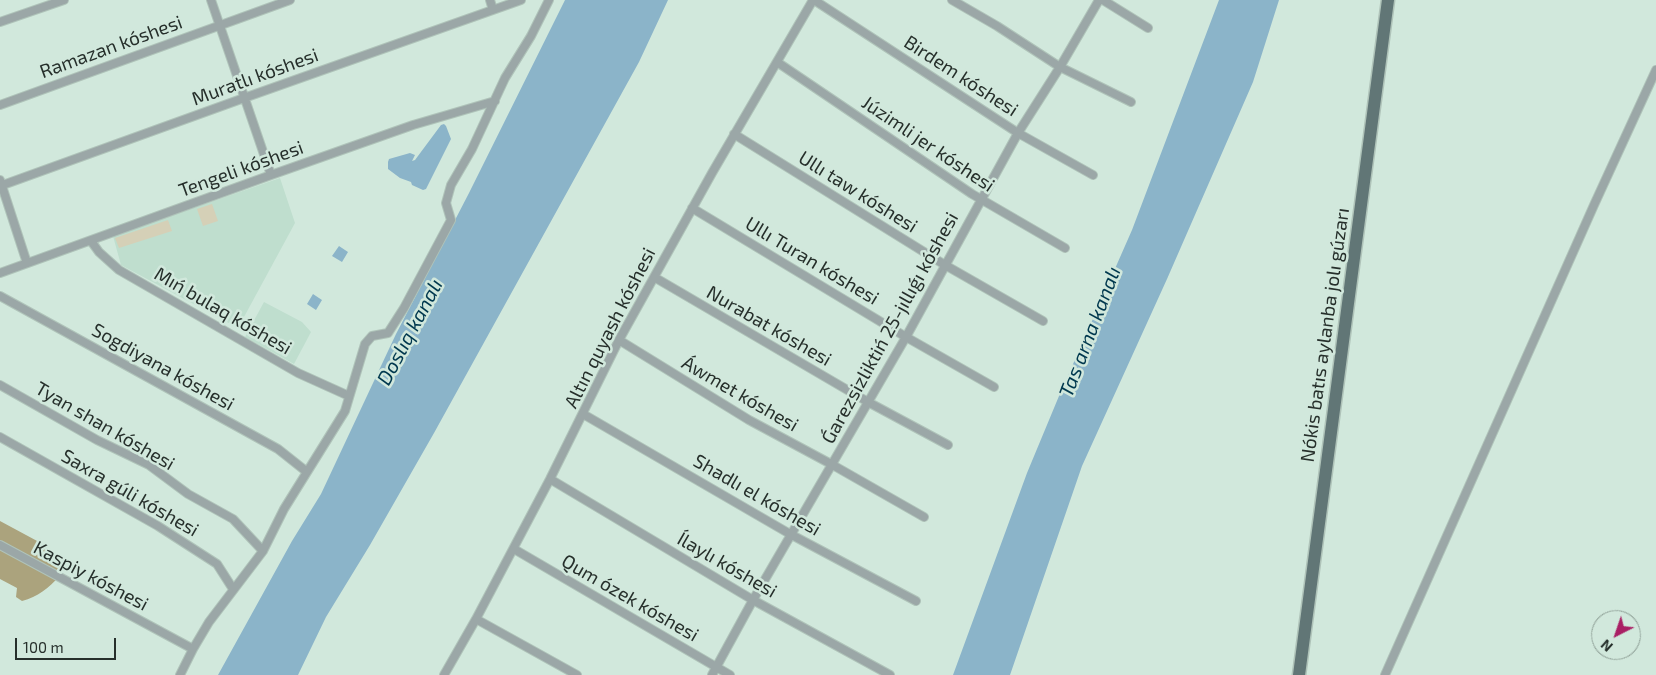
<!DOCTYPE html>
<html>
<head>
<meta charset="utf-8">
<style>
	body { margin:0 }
	#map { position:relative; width:1656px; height:675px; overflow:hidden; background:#d1e8dc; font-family:"Exo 2",sans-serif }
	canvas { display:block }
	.north { position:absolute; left:1591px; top:610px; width:50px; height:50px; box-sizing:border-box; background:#d1e8dc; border:1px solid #8d9e95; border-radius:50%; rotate:221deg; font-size:14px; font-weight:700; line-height:20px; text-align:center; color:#262f2b }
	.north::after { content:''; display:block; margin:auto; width:18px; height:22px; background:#a91f64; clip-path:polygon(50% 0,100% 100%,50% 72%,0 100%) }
	.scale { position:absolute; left:15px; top:638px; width:101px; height:22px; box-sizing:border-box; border:2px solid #262f2b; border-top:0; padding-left:6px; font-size:15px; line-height:18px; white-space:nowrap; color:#262f2b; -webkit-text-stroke:4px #d1e8dc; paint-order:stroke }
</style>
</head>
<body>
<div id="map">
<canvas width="1656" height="675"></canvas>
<div class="north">N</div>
<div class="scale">100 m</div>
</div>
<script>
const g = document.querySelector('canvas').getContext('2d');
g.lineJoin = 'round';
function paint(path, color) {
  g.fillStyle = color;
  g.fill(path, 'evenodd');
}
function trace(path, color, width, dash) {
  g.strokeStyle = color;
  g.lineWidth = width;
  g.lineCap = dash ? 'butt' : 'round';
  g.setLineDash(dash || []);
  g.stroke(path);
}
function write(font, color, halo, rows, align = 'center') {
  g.font = font + ' "Exo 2",sans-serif';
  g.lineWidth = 5;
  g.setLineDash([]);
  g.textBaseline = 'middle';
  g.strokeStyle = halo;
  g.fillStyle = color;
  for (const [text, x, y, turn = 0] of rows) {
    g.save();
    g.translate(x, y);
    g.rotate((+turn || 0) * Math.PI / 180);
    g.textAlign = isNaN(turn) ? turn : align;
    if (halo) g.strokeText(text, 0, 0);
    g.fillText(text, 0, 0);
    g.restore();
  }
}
const built = new Path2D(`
	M 280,178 L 295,223 L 238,328 L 121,265 L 113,236 Z
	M 264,302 L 302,322 L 311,332 L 294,364 L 245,337 Z`);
const green = new Path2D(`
	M 212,204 L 218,221 L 203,226 L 197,209 Z
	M 168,220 L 172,231 L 119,248 L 115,238 Z`);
const forest = new Path2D(`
	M 0,521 L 39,542 L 56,553 L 60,576 C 48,588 38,597 22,601 L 16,597 L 17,588 L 0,579 Z`);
const water = new Path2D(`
	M 565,0 L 668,0 L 639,62 L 434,433 L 370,545 L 326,617 L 298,675 L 218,675 L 292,541 L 321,494 L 396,334 L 469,193 Z
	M 1219,0 L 1279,0 L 1253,82 L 1167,279 L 1082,466 L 1010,675 L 953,675 L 1027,473 L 1059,396 L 1132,230 Z
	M 444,124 L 446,126 L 451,139 L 426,189 L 423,190 L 412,185 L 411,182 L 400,178 L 388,169 L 388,162 L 389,159 L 410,153 L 415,155 L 412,161 L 415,160 L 441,125 Z
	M 339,246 L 348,252 L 342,262 L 332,256 Z
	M 313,294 L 322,300 L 316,310 L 307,304 Z`);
const street = new Path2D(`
	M 211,0 L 271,175
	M 490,0 L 493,10
	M 814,0 L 1018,133 L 1093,175
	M 952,0 L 997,26 L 1060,67 L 1131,102
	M 1103,0 L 1148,28
	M 0,22 L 64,0
	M 777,62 L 972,194 L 1065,248
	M 0,105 L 290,0
	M 734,134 L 945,265 L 1043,321
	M 0,180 L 27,263
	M 0,186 L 244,98 L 521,0
	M 692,208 L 906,337 L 994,387
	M 91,241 L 99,252 L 119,270 L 298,373 L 349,396
	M 0,273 L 271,175 L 413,125 L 495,101
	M 654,277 L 868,402 L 948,445
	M 0,296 L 278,449 L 307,472
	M 619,340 L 749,420 L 831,464 L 924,517
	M 0,385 L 97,440 L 149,465 L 188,494 L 233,519 L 263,551
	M 583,414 L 790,534 L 916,601
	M 0,437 L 158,526 L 217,564 L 233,589
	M 550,479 L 753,600 L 890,675
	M 0,545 L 193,649
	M 514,549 L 730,675
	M 476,619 L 577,675
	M 180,675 L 193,649 L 209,622 L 263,551 L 284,509 L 345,411 L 365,344 L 372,336 L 388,333 L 404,308 L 451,220 L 446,203 L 451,185 L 472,149 L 505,78 L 531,36 L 549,0
	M 444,675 L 476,619 L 550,479 L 619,340 L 712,173 L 813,0
	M 712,675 L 753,600 L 906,337 L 1018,133 L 1060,67 L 1099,0
	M 1385,675 L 1594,205 L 1656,70`);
const primary = new Path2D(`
	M 1299,675 L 1388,0`);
const streetNames = [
	["Ramazan kóshesi",111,47,-20],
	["Birdem kóshesi",961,76,33],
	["Muratlı kóshesi",255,77,-20],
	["Júzimli jer kóshesi",928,144,34],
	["Tengeli kóshesi",241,169,-20],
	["Ullı taw kóshesi",858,192,32],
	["Ullı Turan kóshesi",812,261,31],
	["Mıń bulaq kóshesi",223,311,30],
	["Nurabat kóshesi",769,326,30],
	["Altın quyash kóshesi",610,328,-63],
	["Ǵarezsizliktiń 25-jıllıǵı kóshesi",890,328,-61],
	["Nókis batıs aylanba jolı gúzarı",1325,335,-82],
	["Sogdiyana kóshesi",163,367,29],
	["Áwmet kóshesi",740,394,30],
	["Tyan shan kóshesi",105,426,30],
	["Saxra gúli kóshesi",130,493,30],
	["Shadlı el kóshesi",757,495,30],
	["Ílaylı kóshesi",727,565,30],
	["Kaspiy kóshesi",91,576,28],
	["Qum ózek kóshesi",630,598,30]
];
const waterNames = [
	["Doslıq kanalı",410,332,-62],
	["Tas arna kanalı",1090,332,-69]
];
paint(built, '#bfdece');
paint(green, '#d5d0b7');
paint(forest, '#aba37d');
paint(water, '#8bb4c9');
trace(street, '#afc3b9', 10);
trace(primary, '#afc3b9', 15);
trace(street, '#9ba7a7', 8);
trace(primary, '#617676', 12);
write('19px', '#262f2b', '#d1e8dc', streetNames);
write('italic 20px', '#00384e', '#d1e8dc', waterNames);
</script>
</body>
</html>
